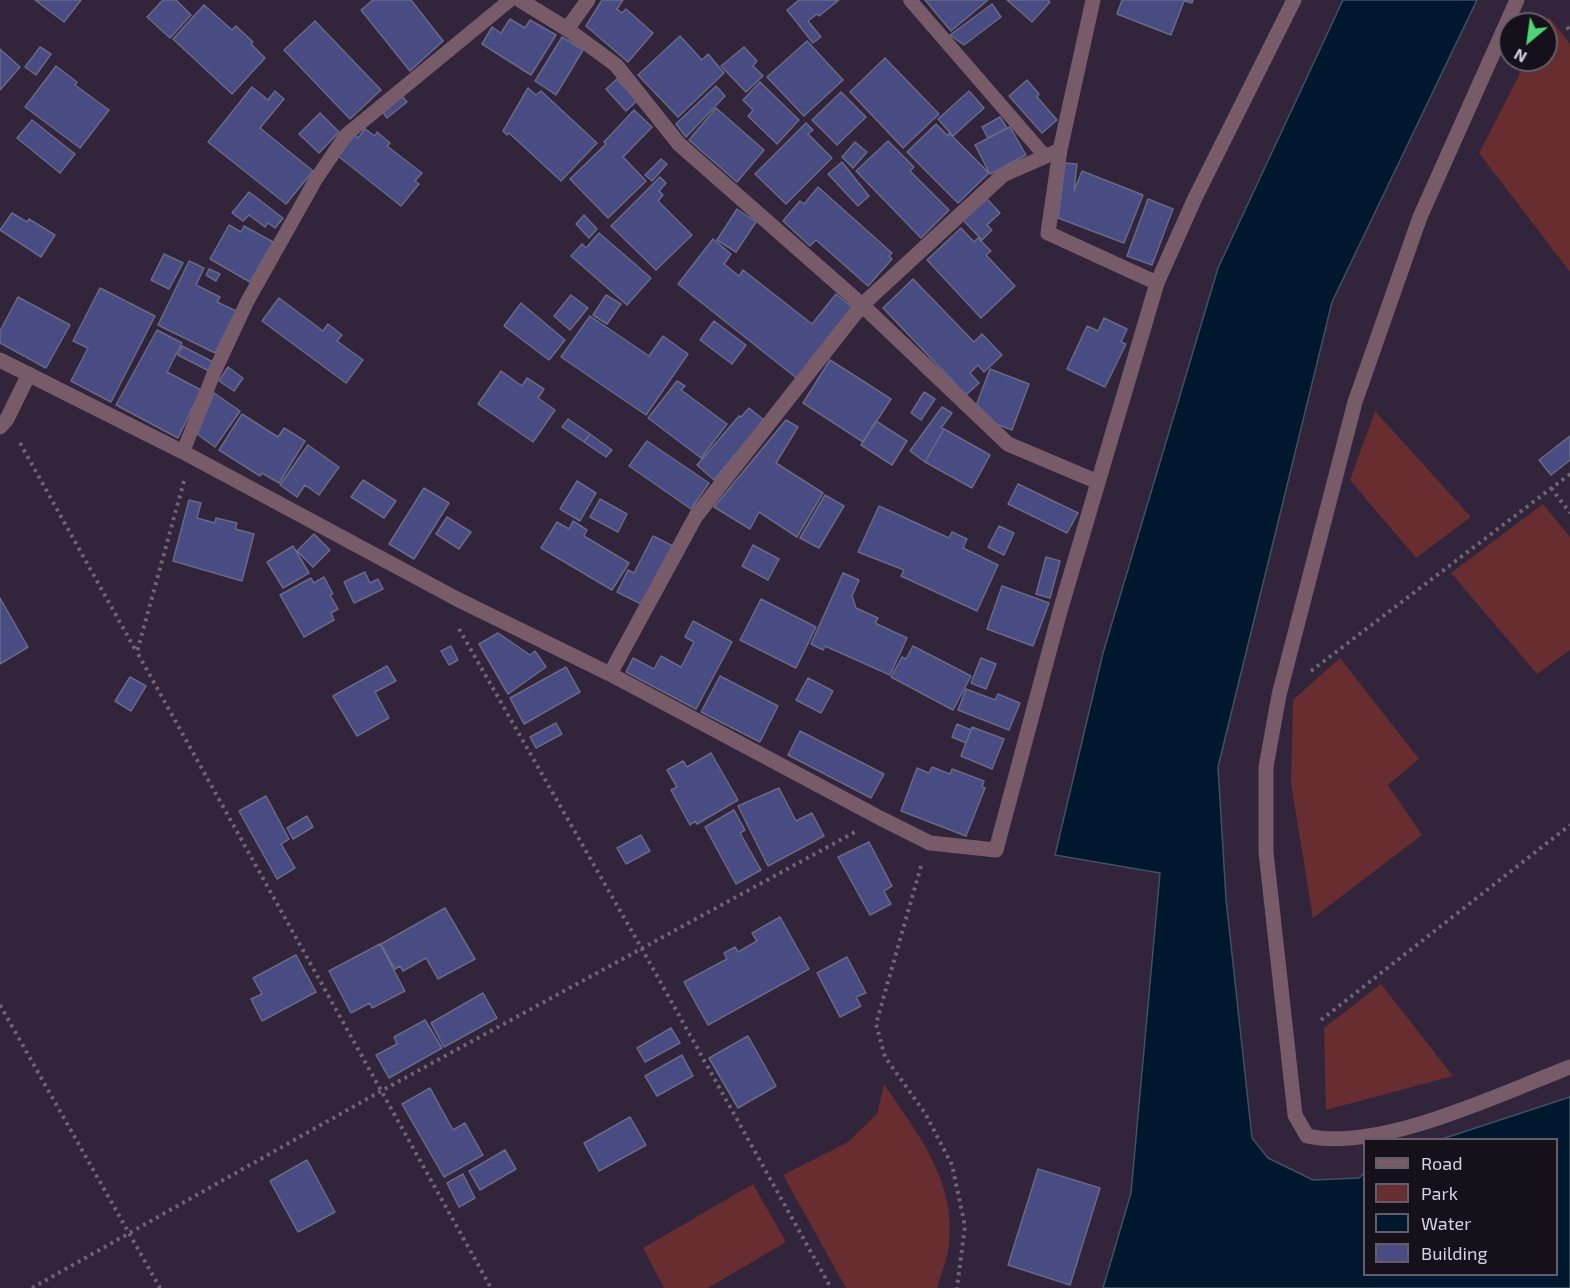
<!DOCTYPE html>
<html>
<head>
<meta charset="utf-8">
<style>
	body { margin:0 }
	#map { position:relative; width:1570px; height:1288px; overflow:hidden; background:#32243a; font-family:"Exo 2",sans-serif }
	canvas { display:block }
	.legend { position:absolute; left:1363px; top:1138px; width:195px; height:138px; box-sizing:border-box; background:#16101a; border:2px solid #645d69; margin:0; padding:8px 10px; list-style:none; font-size:18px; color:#dad1df }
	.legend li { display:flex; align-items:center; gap:12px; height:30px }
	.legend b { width:30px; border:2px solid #645d69 }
	.north { position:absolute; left:1498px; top:12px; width:60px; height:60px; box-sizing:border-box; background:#16101a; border:2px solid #645d69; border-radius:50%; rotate:209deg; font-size:16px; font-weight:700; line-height:24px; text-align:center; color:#dad1df }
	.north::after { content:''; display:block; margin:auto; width:21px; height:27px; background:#4cd676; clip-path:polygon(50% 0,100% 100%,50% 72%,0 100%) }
</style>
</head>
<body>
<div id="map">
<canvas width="1570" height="1288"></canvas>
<ul class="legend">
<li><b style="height:8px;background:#775b69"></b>Road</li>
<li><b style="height:16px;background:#672d30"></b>Park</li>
<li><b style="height:16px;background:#00182e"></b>Water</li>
<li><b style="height:16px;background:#494b83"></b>Building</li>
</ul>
<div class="north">N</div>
</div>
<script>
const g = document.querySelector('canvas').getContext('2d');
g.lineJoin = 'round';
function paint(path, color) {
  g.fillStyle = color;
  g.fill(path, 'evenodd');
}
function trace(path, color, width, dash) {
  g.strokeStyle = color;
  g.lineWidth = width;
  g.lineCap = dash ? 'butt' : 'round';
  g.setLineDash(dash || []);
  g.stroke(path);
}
const green = new Path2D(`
	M 1549,17 L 1570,44 L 1570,272 L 1479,153 L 1527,60 L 1546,60 L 1545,24 Z
	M 1375,411 L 1471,517 L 1416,558 L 1350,480 Z
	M 1543,504 L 1570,537 L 1570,650 L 1537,674 L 1451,573 Z
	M 1340,658 L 1419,759 L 1388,785 L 1422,835 L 1313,918 L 1291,784 L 1293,700 Z
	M 1381,984 L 1453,1076 L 1326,1110 L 1324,1028 Z
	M 884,1084 C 917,1133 956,1180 949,1243 C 948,1258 941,1274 937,1288 L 846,1288 L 783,1175 L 848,1142 L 877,1114 Z
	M 753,1184 L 786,1242 L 708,1288 L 664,1288 L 643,1248 Z`);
const water = new Path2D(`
	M 1343,0 L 1477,0 L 1332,302 L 1218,767 L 1226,899 L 1252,1138 L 1268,1158 L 1313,1180 L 1359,1178 L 1364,1173 L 1364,1274 L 1556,1274 L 1556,1140 L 1442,1139 L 1570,1097 L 1570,1288 L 1103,1288 L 1131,1193 L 1160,873 L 1055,855 L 1103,653 L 1218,268 Z`);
const building = new Path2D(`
	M 35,0 L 81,0 L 64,22 Z
	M 163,0 L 176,0 L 191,15 L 170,38 L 147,17 Z
	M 373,0 L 411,0 L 443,41 L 410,71 L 361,10 Z
	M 602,0 L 623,0 L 617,9 L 622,13 L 626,9 L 653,33 L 628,62 L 586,26 Z
	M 799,0 L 839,0 L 819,16 L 817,14 L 808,21 L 821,37 L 813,43 L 787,10 Z
	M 925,0 L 988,0 L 951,31 Z
	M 1007,0 L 1048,0 L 1050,2 L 1032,22 Z
	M 1122,0 L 1193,0 L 1192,3 L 1184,1 L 1171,35 L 1117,14 Z
	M 992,4 L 1001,17 L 964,45 L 950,35 Z
	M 204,5 L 232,30 L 236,26 L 253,42 L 251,44 L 265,58 L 232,94 L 173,39 Z
	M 510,19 L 525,28 L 530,20 L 556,35 L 531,75 L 482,44 L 492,27 L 501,33 Z
	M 315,21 L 381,90 L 350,119 L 284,50 Z
	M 680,36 L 702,60 L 708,54 L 724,73 L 678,117 L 638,75 Z
	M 562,37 L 583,50 L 556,95 L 535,81 Z
	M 807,41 L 843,80 L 804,116 L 767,77 Z
	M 40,47 L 51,54 L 36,75 L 25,67 Z
	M 744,47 L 757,61 L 753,66 L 763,76 L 746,92 L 721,66 Z
	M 0,49 L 20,67 L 0,90 Z
	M 885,58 L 939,114 L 903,148 L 850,92 Z
	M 56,66 L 77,82 L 75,85 L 109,110 L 80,148 L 25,107 Z
	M 617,79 L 637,101 L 626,111 L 606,89 Z
	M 1027,80 L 1039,94 L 1037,97 L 1057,120 L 1042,133 L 1009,96 Z
	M 760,82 L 799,120 L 777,144 L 748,116 L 753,110 L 743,100 Z
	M 716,86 L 725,96 L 686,137 L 676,124 Z
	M 252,87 L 268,100 L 275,91 L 284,99 L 260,128 L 313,171 L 286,204 L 208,142 Z
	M 528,88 L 536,95 L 541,91 L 597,143 L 561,181 L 509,133 L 507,135 L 503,131 Z
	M 969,91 L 984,108 L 953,136 L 938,119 Z
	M 841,92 L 866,117 L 837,145 L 812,120 Z
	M 400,94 L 407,102 L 387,118 L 381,110 Z
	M 716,108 L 764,150 L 737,182 L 689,140 Z
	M 634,110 L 652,127 L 623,157 L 646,181 L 608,218 L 570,179 L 606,144 L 604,142 Z
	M 320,113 L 339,132 L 319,153 L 299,134 Z
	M 1000,117 L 1007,128 L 988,138 L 982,127 Z
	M 32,120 L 75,154 L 60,173 L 17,138 Z
	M 806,123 L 813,130 L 808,134 L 832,158 L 786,204 L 755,174 Z
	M 936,124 L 948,136 L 949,133 L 989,173 L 958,203 L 907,152 Z
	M 1010,127 L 1026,155 L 990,174 L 975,145 Z
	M 365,129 L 375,136 L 377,132 L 390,143 L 387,146 L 422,173 L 415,181 L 419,184 L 401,206 L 338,156 L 355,135 L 358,138 Z
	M 888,141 L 914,167 L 910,171 L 949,210 L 921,238 L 856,171 Z
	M 855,142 L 867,152 L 853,168 L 842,157 Z
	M 661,159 L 667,164 L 652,181 L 645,175 Z
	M 842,162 L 869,196 L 858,206 L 828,174 Z
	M 1065,163 L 1077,164 L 1074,191 L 1082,171 L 1143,195 L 1124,243 L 1058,218 Z
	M 660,177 L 666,183 L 659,191 L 663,195 L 658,201 L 692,235 L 656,270 L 611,226 Z
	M 818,187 L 892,253 L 889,256 L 892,259 L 868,286 L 816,240 L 810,246 L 783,221 L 800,201 L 804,204 Z
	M 249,192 L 283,218 L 275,228 L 268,223 L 265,227 L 249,215 L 243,221 L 232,213 Z
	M 987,199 L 1000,213 L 987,225 L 992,230 L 982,240 L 963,220 Z
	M 1148,199 L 1173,209 L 1152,265 L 1127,256 Z
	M 737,209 L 756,222 L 736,252 L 717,240 Z
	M 12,213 L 27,222 L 29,219 L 55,235 L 41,257 L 0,230 Z
	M 584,215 L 597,229 L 589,238 L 576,224 Z
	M 229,225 L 241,232 L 244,226 L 273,242 L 250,282 L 210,259 Z
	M 961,228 L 974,242 L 978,238 L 991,251 L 986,255 L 1015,286 L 981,318 L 927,260 Z
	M 599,233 L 651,278 L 627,305 L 571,256 L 582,244 L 586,248 Z
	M 713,239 L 731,254 L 724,264 L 739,276 L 743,270 L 812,324 L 836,294 L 853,308 L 799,380 L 678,284 Z
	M 164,254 L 183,263 L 169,289 L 151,280 Z
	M 189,261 L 204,268 L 196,285 L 220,297 L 217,302 L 236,311 L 215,353 L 158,325 Z
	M 209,269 L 220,274 L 216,281 L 206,275 Z
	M 913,279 L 974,342 L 982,334 L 1002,355 L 984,372 L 978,365 L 970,373 L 979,383 L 966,395 L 883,308 Z
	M 100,288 L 155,316 L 111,402 L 71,381 L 88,348 L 73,341 Z
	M 571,295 L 588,308 L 570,330 L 554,316 Z
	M 606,295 L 621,304 L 607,324 L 593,315 Z
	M 18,297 L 70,325 L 46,368 L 0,343 L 0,331 Z
	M 279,298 L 323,331 L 328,324 L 342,335 L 337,341 L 363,360 L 346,383 L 262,321 Z
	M 521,303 L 565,340 L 549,360 L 504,326 Z
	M 590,316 L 649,356 L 663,336 L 688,354 L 646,415 L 561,357 Z
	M 1104,318 L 1127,329 L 1121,342 L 1126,344 L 1105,387 L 1067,369 L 1087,326 L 1098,331 Z
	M 714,321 L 746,345 L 732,364 L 700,340 Z
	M 157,330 L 182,343 L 167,372 L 201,390 L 178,438 L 116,405 Z
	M 182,346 L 213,362 L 209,371 L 178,355 Z
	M 830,360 L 891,399 L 863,442 L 803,403 Z
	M 228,367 L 243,378 L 234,391 L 219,381 Z
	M 990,369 L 1029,384 L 1012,430 L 994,423 L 976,406 Z
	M 501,371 L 522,386 L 527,378 L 544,389 L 538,398 L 555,410 L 533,442 L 478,404 Z
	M 677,381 L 685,386 L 681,390 L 727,424 L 701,458 L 648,418 Z
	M 924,392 L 935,399 L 921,420 L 911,413 Z
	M 214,393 L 240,411 L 215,447 L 197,434 Z
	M 942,407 L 952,413 L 941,428 L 944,429 L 925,462 L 910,451 Z
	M 749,408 L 764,420 L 714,480 L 697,465 L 739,416 L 741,417 Z
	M 242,414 L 278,437 L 284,428 L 305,441 L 279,483 L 262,473 L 260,476 L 219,450 Z
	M 568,419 L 590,434 L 584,442 L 562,427 Z
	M 786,420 L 798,427 L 776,463 L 823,493 L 797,537 L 759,512 L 750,529 L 714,507 Z
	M 876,421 L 907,441 L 892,465 L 861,445 Z
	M 944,429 L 990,455 L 972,488 L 925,462 Z
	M 590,434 L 612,450 L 606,457 L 584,442 Z
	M 1570,436 L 1570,460 L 1551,475 L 1539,460 Z
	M 647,441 L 709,483 L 691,509 L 629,466 Z
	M 308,445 L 339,467 L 319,495 L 305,485 L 297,497 L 280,485 Z
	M 363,480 L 396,501 L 384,518 L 351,497 Z
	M 577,481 L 596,493 L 580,521 L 560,509 Z
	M 1018,484 L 1078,513 L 1067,533 L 1008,504 Z
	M 424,488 L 449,503 L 414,559 L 389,544 Z
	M 825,495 L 844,506 L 819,548 L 800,538 Z
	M 600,499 L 627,514 L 618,532 L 590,517 Z
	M 189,500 L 201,503 L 197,518 L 215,523 L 216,518 L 237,523 L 235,529 L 254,534 L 242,581 L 173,561 Z
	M 879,506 L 949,538 L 952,532 L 967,539 L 963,548 L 998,565 L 977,611 L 901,576 L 904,570 L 858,552 Z
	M 447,517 L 471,532 L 459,549 L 436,534 Z
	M 573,521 L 587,530 L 584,536 L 629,563 L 612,590 L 541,548 L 557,522 L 569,529 Z
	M 999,526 L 1014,533 L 1004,555 L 988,547 Z
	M 314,534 L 330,550 L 313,567 L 297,551 Z
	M 653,536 L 673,546 L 645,606 L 617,592 L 628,570 L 634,573 Z
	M 753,545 L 779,559 L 768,580 L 742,566 Z
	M 293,546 L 309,573 L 283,588 L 267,562 Z
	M 1046,557 L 1060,561 L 1050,598 L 1036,594 Z
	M 365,572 L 370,583 L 378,579 L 383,589 L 354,603 L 344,582 Z
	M 843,573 L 859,580 L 852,596 L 856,608 L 878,618 L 875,623 L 907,638 L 890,675 L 825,646 L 823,650 L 811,644 Z
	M 324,577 L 333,594 L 330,595 L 338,609 L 331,613 L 334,620 L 304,637 L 280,595 L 311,578 L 314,583 Z
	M 1002,586 L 1049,603 L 1033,646 L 987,629 Z
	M 0,598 L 28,647 L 0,664 Z
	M 761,599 L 816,627 L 796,668 L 740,640 Z
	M 693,621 L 732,642 L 696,709 L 626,672 L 633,658 L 654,669 L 661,656 L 681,667 L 694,642 L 685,637 Z
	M 498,633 L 530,655 L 535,651 L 546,667 L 508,694 L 479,644 Z
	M 451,646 L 458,660 L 449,665 L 441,651 Z
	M 913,646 L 971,676 L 953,710 L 891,677 L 902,657 L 906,659 Z
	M 981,658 L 996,664 L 986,689 L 971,683 Z
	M 387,666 L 396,681 L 375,692 L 389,718 L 357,736 L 333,696 Z
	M 566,667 L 580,692 L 524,724 L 510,698 Z
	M 720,676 L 778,706 L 760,742 L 701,712 Z
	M 130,677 L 146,686 L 131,711 L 115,701 Z
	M 808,678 L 833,691 L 821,713 L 796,700 Z
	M 966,689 L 995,700 L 998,694 L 1020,703 L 1009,730 L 958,710 Z
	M 556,723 L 562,734 L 536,748 L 530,737 Z
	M 957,724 L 971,730 L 966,743 L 952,737 Z
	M 972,727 L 1004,739 L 992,769 L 961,756 Z
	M 800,731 L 884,774 L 871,798 L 788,755 Z
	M 711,753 L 738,800 L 697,824 L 695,821 L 690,825 L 671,790 L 677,787 L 667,770 L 683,761 L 687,767 Z
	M 932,767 L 950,774 L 952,769 L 984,781 L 982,787 L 985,788 L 966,836 L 901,811 L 917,768 L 929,773 Z
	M 779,788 L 796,821 L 812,813 L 824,836 L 768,866 L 738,806 Z
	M 266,796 L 289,839 L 281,844 L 295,868 L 277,879 L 239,811 Z
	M 734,810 L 745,830 L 740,833 L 761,870 L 736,884 L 705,827 Z
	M 307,816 L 313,827 L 293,839 L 287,828 Z
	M 641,835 L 650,851 L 626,864 L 617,848 Z
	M 869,842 L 892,886 L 884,891 L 891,904 L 870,915 L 838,857 Z
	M 445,908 L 475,959 L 438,979 L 426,958 L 403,971 L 400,966 L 395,969 L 381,944 Z
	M 780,917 L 809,969 L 708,1025 L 684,982 L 727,959 L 724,953 L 735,947 L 738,952 L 757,941 L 752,933 Z
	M 380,944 L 405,991 L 372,1008 L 370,1003 L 351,1013 L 329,971 Z
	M 296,955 L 316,992 L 262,1021 L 251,999 L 262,994 L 253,978 Z
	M 847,957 L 866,993 L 856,997 L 861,1006 L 840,1017 L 817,973 Z
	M 483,993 L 497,1018 L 444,1047 L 431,1023 Z
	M 425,1020 L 442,1048 L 389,1078 L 376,1055 L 397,1044 L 394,1037 Z
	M 671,1028 L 680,1043 L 645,1062 L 637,1048 Z
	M 748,1036 L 776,1086 L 738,1108 L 709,1058 Z
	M 682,1055 L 693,1076 L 657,1096 L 645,1076 Z
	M 430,1088 L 453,1130 L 465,1123 L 483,1155 L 444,1177 L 402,1104 Z
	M 630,1117 L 646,1145 L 599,1171 L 584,1143 Z
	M 505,1150 L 516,1169 L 480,1190 L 469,1171 Z
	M 307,1160 L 335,1212 L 298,1232 L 270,1181 Z
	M 1038,1169 L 1100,1188 L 1070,1285 L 1008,1265 Z
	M 463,1174 L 475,1198 L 459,1207 L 447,1183 Z`);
const path = new Path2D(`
	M 1567,27 L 1570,31
	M 20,443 L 136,651
	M 184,481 L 137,652 L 491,1288
	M 1551,488 L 1570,513
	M 459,629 L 642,949 L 831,1288
	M 1311,671 L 1570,474
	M 921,866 L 876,1024 L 885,1057 L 925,1113 L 952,1165 L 965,1226 L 957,1288
	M 0,1005 L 160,1288
	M 1321,1020 L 1570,825
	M 32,1288 L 381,1091 L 855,832`);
const service = new Path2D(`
	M 910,0 L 1045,156
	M 183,452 L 213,375 L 247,302 L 316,179 L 346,135 L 510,0`);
const minor = new Path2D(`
	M 520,0 L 567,29 L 616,65 L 679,144 L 862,305 L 1008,444 L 1098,482
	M 1093,0 L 1060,150 L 1048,233 L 1157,283
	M 1517,0 L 1420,217 L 1355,402 L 1279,695 L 1266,767 L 1266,852 L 1295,1115 L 1307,1136 C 1381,1152 1499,1094 1570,1067
	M 567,29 L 588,0
	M 0,360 L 183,452 L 457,599 L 610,674 L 880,818 L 930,843 L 996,850 L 1060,611 L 1157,283 L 1195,198 L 1294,0
	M 0,427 L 7,419 L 29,374
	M 610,674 L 696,516 L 862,305 L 1003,175 L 1060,150`);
paint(green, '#672d30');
paint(water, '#00182e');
trace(water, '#415063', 1.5);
paint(building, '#494b83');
trace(building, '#676a86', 1.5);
trace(path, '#706477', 4, [3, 4.5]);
trace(service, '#775b69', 14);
trace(minor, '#775b69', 15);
</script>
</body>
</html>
